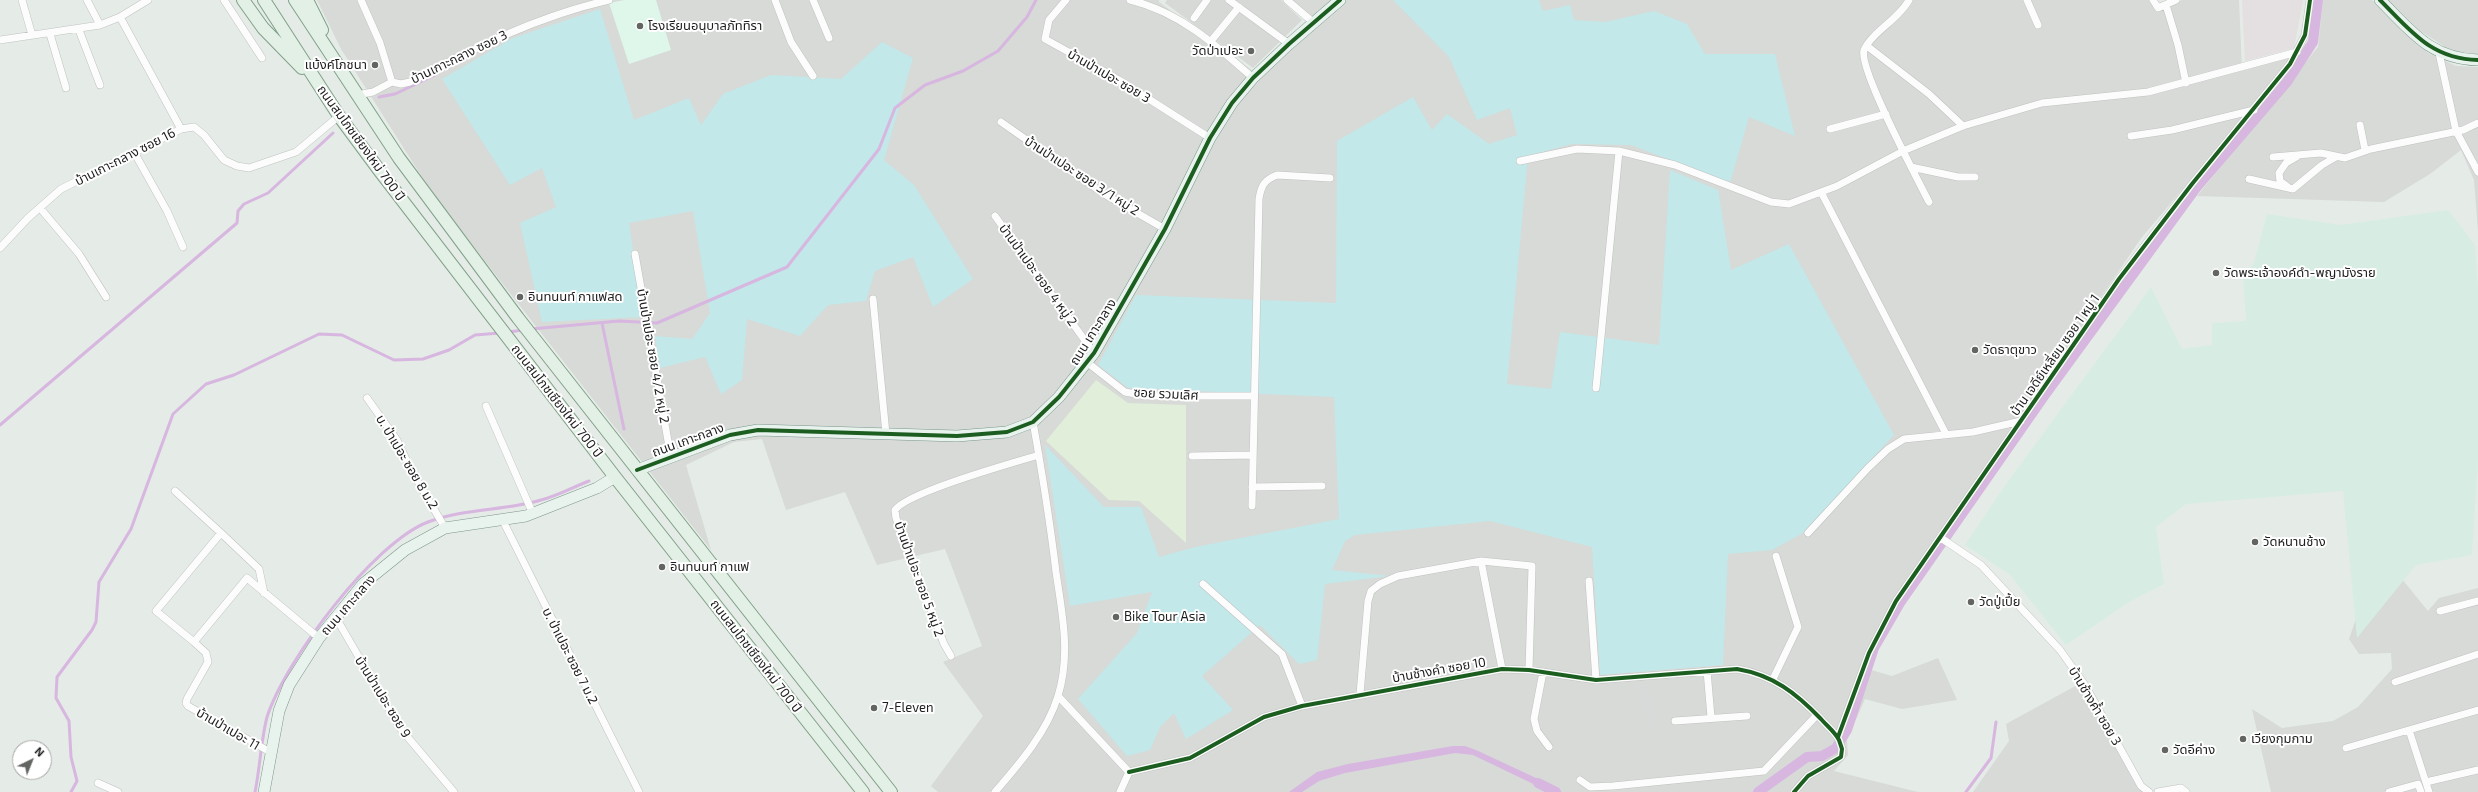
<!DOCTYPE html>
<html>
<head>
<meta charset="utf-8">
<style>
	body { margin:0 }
	#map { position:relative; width:2478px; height:792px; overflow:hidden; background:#e5ebe6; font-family:"Exo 2",sans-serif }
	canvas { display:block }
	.north { position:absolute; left:12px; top:740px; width:40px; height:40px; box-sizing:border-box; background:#fff; border:1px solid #a5a5a5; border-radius:50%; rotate:43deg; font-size:11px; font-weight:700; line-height:16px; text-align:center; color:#1d1d1d }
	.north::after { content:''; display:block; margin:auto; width:14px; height:18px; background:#636563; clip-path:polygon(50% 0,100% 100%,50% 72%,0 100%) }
</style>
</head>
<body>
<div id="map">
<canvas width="2478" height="792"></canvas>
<div class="north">N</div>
</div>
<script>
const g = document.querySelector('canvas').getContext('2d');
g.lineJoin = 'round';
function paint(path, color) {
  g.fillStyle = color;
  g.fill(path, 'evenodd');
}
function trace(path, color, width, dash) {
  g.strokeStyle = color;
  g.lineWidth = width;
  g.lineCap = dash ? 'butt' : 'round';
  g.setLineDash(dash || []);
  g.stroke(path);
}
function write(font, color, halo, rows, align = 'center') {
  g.font = font + ' "Exo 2","Noto Sans Thai",sans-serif';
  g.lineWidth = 4;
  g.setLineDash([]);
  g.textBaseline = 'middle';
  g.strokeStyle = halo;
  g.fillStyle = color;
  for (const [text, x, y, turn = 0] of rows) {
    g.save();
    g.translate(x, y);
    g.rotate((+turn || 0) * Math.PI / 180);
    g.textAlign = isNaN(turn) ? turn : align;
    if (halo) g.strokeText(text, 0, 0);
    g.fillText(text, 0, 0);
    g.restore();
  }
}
const residential = new Path2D(`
	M 317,0 L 1159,0 L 1159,2 L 1253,71 L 1307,22 L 1282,0 L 2150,0 L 2156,12 L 2182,0 L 2239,0 L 2242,71 L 2292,56 L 2257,102 L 2142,237 L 1896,596 L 1861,667 L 1892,676 L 1938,658 L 1957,700 L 1902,709 L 1865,699 L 1847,740 L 1848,755 L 1834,771 L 1918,792 L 938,792 L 931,786 L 983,716 L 943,662 L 982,646 L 945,549 L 877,565 L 845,492 L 786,510 L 762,439 L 734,442 L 686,465 L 711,550 L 434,196 L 341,49 Z
	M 2323,0 L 2372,0 L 2428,53 L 2456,66 L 2478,67 L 2478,231 L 2474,180 L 2461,150 L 2430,174 L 2384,202 L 2197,196 L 2318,47 Z
	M 2388,0 L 2478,0 L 2478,55 L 2456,54 L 2419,30 Z
	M 2375,546 L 2428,611 L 2439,598 L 2478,588 L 2478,792 L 2271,792 L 2252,709 L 2282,728 L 2333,721 L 2358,707 L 2392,669 L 2391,653 L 2359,654 L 2349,639 L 2358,613 Z
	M 2079,684 L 2144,792 L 1973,792 L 2009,741 L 2006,724 Z`);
const commercial = new Path2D(`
	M 1096,380 L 1128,403 L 1186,405 L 1186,543 L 1139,501 L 1109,500 L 1046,441 Z`);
const education = new Path2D(`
	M 624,0 L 656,0 L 671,50 L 629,64 L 609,3 Z`);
const religious = new Path2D(`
	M 1167,0 L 1281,0 L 1302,20 L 1253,68 L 1165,3 Z`);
const farmland = new Path2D(`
	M 2448,210 L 2475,245 L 2478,289 L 2478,459 L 2472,555 L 2416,565 L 2357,638 L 2343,491 L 2186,504 L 2156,527 L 2164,584 L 2129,602 L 2066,645 L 2010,575 L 1965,545 L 2006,484 L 2151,287 L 2182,349 L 2212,345 L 2212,323 L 2246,321 L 2243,277 L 2254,263 L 2267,214 L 2341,225 Z`);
const grass = new Path2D(`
	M 1393,0 L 1539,0 L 1543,11 L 1570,5 L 1574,20 L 1605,22 L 1654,11 L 1687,24 L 1705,54 L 1775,54 L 1795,136 L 1749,117 L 1730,183 L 1631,145 L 1572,144 L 1528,156 L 1507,384 L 1551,389 L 1560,332 L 1659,345 L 1670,170 L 1718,190 L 1731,270 L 1789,244 L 1894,435 L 1803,533 L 1772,550 L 1728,554 L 1723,665 L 1600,675 L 1592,547 L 1490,521 L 1355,535 L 1345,541 L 1332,570 L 1390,576 L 1325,584 L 1317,660 L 1299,664 L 1260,625 L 1202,676 L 1233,710 L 1186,739 L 1174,713 L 1160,727 L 1150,750 L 1127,756 L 1078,699 L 1137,633 L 1152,592 L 1070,606 L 1045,445 L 1104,507 L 1141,507 L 1159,557 L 1195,547 L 1339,519 L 1334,397 L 1128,388 L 1098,365 L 1136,295 L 1336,303 L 1337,141 L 1413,97 L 1432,130 L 1447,114 L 1489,144 L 1517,135 L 1510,108 L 1477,120 L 1449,57 Z
	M 600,9 L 634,120 L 689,98 L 701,125 L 723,94 L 771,75 L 841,79 L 882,42 L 913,58 L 884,160 L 914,185 L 973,279 L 933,307 L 913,257 L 875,271 L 866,301 L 828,305 L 800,336 L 747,319 L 742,380 L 721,394 L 705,357 L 660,368 L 655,336 L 692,339 L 710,313 L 693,211 L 629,223 L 643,317 L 542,322 L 520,223 L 556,207 L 542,168 L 510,185 L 442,79 L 513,38 Z`);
const parking = new Path2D(`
	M 1648,683 L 1658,725 L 1650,728 L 1635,687 Z
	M 1816,725 L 1829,739 L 1825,743 L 1812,730 Z`);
const plaza = new Path2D(`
	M 2242,0 L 2303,0 L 2294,48 L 2245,61 Z`);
const water = new Path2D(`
	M 1453,746 L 1465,746 L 1476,750 L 1551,785 L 1548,791 L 1473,755 L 1455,753 L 1345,773 L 1319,781 L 1302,792 L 1289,792 L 1317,772 L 1348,764 Z`);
const stream = new Path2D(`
	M 379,97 L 395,94 L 435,75
	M 602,323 L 624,429
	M 531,329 L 619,321 L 657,323 L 787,267 L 879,149 L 895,108 L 925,85 L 963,71 L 998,51 L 1027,17 L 1036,0
	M 508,332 L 524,330
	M 0,425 L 237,223 L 238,211 L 244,204 L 268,193 L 333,133
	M 71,792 L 77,781 L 71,757 L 69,721 L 56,698 L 57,677 L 92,630 L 96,622 L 99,582 L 131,529 L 173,414 L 206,384 L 234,375 L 319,334 L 342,335 L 394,360 L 423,359 L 449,350 L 475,335 L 500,333
	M 255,792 C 260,768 261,740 267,717 C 285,661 373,543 428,522 C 464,508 505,511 541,500 C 558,496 573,487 589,481
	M 1966,792 L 1991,758 L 1996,722`);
const canal = new Path2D(`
	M 1538,783 L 1556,792
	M 1758,792 L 1807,757 L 1822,756 L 1836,748 L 1847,730 L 1874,648 L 1900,603 L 2045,395 L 2196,188 L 2287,82 L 2313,42 L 2318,0`);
const street = new Path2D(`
	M 22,0 L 32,35
	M 87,0 L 100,25
	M 224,0 L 262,58
	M 361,0 L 380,43 L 391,79 L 392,82 L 401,84 L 410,82 C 474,48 538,16 609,0
	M 775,0 L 791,42 L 813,76
	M 813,0 L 829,38
	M 1066,0 L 1049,20 L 1045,39 L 1119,80 L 1210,138
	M 1130,0 C 1180,12 1216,45 1253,78
	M 1229,0 L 1289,44
	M 1287,0 L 1314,23
	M 1909,0 C 1899,19 1872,32 1864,50 C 1858,68 1918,180 1929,202
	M 2027,0 L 2038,25
	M 2153,0 L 2158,8 L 2176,0
	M 2166,5 L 2178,45 L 2186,83
	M 120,17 L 181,129
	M 1194,18 L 1207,0
	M 79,30 L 100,85
	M 50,34 L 66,88
	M 0,40 L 100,25 L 120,17 L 148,0
	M 1211,41 L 1239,7
	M 1867,46 L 1929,94 L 1963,126
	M 2439,53 L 2456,131 L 2478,172
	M 357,95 L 373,92 L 392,82
	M 1001,122 L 1104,194 L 1165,229
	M 2360,125 L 2365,150
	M 1830,129 L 1886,114
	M 2131,136 L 2172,130 L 2254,110
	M 134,152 L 167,211 L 183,247
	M 2273,157 L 2321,153 L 2345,158 L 2371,149 L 2463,130 L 2478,123
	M 1520,161 L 1577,149 L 1619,151 L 1675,165 L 1771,202 L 1789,204 L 1837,186 L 1903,151 L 1963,126 L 2042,103 L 2148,92 L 2297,52
	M 1911,167 L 1958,177 L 1975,177
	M 2249,179 L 2293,189 L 2322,165 L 2336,157
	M 2288,187 L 2280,181 L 2279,173 L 2286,163 L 2298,156
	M 1821,192 L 1946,434
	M 40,208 L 79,254 L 106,297
	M 995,216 L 1094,353
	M 0,248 L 28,218 L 61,189 L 181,129 L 194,127 L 204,135 L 224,160 L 237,166 L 249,168 L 296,152 L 339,116
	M 635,254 L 671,458
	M 873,299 L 886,434
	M 1088,363 L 1125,392 L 1146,396 L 1253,396
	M 1596,388 L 1619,151
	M 367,398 L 397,440 L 410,468 L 445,528
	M 486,406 L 533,514
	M 1192,456 L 1253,455
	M 1252,487 L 1322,486
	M 175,491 L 221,533 L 156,611 L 194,642 L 247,578 L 319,638
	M 1252,506 L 1259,199 C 1261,186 1264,180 1277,175 L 1330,178
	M 502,519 L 639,792
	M 221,533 L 259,569 L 264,593
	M 1808,533 L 1868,468 L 1888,449 L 1904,439 L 1973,432 L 2021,421
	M 1941,538 L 1981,565 L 2060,650 L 2085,685 L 2141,786 L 2149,792
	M 1481,561 L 1502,669
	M 1589,581 L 1596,680
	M 1203,584 L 1282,654 L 1302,706
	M 2440,611 L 2478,601
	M 335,616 L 400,728 L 454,792
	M 194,642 L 206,653 L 208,662 L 187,699 L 186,703 L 188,706 L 272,753
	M 951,656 L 944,644 L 896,518 L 895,510 C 908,492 1012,463 1039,455
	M 1707,671 L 1711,717
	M 1543,672 L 1534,719 L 1537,731 L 1549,747
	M 1773,679 L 1798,627 L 1776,556
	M 2395,682 L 2478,654
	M 1360,694 L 1368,601 L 1371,591 L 1380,584 L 1398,576 L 1481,561 L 1532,566 L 1529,670
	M 1058,696 L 1129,772
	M 1675,721 L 1747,716
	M 2409,730 L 2429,792
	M 1838,737 L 1869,653 L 1896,601 L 2119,279 L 2192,184 L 2290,64 L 2305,35 L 2310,0
	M 2346,748 L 2478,710
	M 1129,772 L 1190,758 L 1264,717 L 1302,706 L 1502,669 L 1529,670 L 1596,680 L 1737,669 C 1773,675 1796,693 1821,719 C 1827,726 1835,732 1839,740 L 1842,749 L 1841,757 L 1808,776 L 1794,792
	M 1580,780 L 1590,787 L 1613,786 L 1764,771 L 1817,715
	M 2426,782 L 2478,770
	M 98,783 L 118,792
	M 995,792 C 1020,763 1047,732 1058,696 C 1071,654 1062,613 1056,572 C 1050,522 1042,472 1033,422
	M 1120,792 L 1129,772
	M 2158,792 L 2181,788 L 2186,792
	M 2389,792 L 2418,784 L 2421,792`);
const secondary = new Path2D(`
	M 2380,0 C 2411,31 2431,59 2478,60
	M 637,470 L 730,435 L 758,430 L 957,436 L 1007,432 L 1033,422 L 1059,397 L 1094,353 L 1165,229 L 1210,138 L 1232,103 L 1253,78 L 1289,44 L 1340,0
	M 264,792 L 279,711 L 289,685 L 319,638 L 363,584 L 405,550 L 445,528 L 526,516 L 597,488 L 615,477`);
const primary = new Path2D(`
	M 243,0 L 263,28 L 302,68
	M 264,0 L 339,116 L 379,170 L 615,477 L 863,792
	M 295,0 L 399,158 L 518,318 L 891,792
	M 307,0 L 322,30`);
const cycleway = new Path2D(`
	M 2380,0 C 2411,31 2431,59 2478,60
	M 637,470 L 730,435 L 758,430 L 957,436 L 1007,432 L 1033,422 L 1059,397 L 1094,353 L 1165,229 L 1210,138 L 1232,103 L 1253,78 L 1289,44 L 1340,0
	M 1838,737 L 1869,653 L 1896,601 L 2119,279 L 2192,184 L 2290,64 L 2305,35 L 2310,0
	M 1129,772 L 1190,758 L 1264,717 L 1302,706 L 1502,669 L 1529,670 L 1596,680 L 1737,669 C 1773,675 1796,693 1821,719 C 1827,726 1835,732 1839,740 L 1842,749 L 1841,757 L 1808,776 L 1794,792`);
const markers = [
	[640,26,4,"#636563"],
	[1251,51,4,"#636563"],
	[375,65,4,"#636563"],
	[2216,273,4,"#636563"],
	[520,297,4,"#636563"],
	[1975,350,4,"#636563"],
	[2255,542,4,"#636563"],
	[662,567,4,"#636563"],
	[1971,602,4,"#636563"],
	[1116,617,4,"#636563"],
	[874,708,4,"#636563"],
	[2243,739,4,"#636563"],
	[2165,750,4,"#636563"]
];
const poiNames = [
	["โรงเรียนอนุบาลภัททิรา",648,26],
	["วัดป่าเปอะ",1243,51,"right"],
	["แบ้งค์โภชนา",367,65,"right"],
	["วัดพระเจ้าองค์ดำ-พญามังราย",2224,273],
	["อินทนนท์ กาแฟสด",528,297],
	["วัดธาตุขาว",1983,350],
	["วัดหนานช้าง",2263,542],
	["อินทนนท์ กาแฟ",670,567],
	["วัดปู่เปี้ย",1979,602],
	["Bike Tour Asia",1124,617],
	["7-Eleven",882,708],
	["เวียงกุมกาม",2251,739],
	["วัดอีค่าง",2173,750]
];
const streetNames = [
	["บ้านเกาะกลาง ซอย 3",459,57,-26],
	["บ้านป่าเปอะ ซอย 3",1109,76,30],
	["ถนนสมโภชเชียงใหม่ 700 ปี",361,143,54],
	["บ้านเกาะกลาง ซอย 16",125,157,-27],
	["บ้านป่าเปอะ ซอย 3/1 หมู่ 2",1082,176,33],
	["บ้านป่าเปอะ ซอย 4 หมู่ 2",1038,275,54],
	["ถนน เกาะกลาง",1093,332,-58],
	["บ้าน เจดีย์เหลี่ยม ซอย 1 หมู่ 1",2055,355,-55],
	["บ้านป่าเปอะ ซอย 4/2 หมู่ 2",653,356,80],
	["ซอย รวมเลิศ",1166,394,3],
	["ถนนสมโภชเชียงใหม่ 700 ปี",557,401,52],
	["ถนน เกาะกลาง",688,440,-20],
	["บ. ป่าเปอะ ซอย 8 ม.2",407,462,59],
	["บ้านป่าเปอะ ซอย 5 หมู่ 2",919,579,70],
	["ถนน เกาะกลาง",348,605,-49],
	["บ. ป่าเปอะ ซอย 7 ม.2",570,656,63],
	["ถนนสมโภชเชียงใหม่ 700 ปี",756,656,52],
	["บ้านช้างคำ ซอย 10",1439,670,-10],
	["บ้านป่าเปอะ ซอย 9",383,697,58],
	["บ้านช้างค้ำ ซอย 3",2095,706,59],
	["บ้านป่าเปอะ 11",228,729,30]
];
paint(residential, '#d7dad7');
paint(commercial, '#e1eeda');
paint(education, '#dff6eb');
paint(religious, '#d7d9d7');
paint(farmland, '#d7ede4');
paint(grass, '#c2e8e9');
paint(parking, '#d7dad8');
paint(plaza, '#e4dfe0');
paint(water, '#d7b6e0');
trace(stream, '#d7b6e0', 3);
trace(canal, '#d7b6e0', 10);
trace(street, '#c0c2c0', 8);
trace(secondary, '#7c968c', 12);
trace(primary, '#81a189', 14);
trace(street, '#fbfcfb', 7);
trace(secondary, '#e9f3ee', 11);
trace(primary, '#e3f0e5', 12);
trace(cycleway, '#1b5e20', 4);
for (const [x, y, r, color] of markers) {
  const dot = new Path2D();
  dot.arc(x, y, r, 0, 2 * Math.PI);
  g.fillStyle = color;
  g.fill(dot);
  trace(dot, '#fff', 1.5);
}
write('13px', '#1d1d1d', '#fff', poiNames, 'left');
write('13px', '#1d1d1d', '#fff', streetNames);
</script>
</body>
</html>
